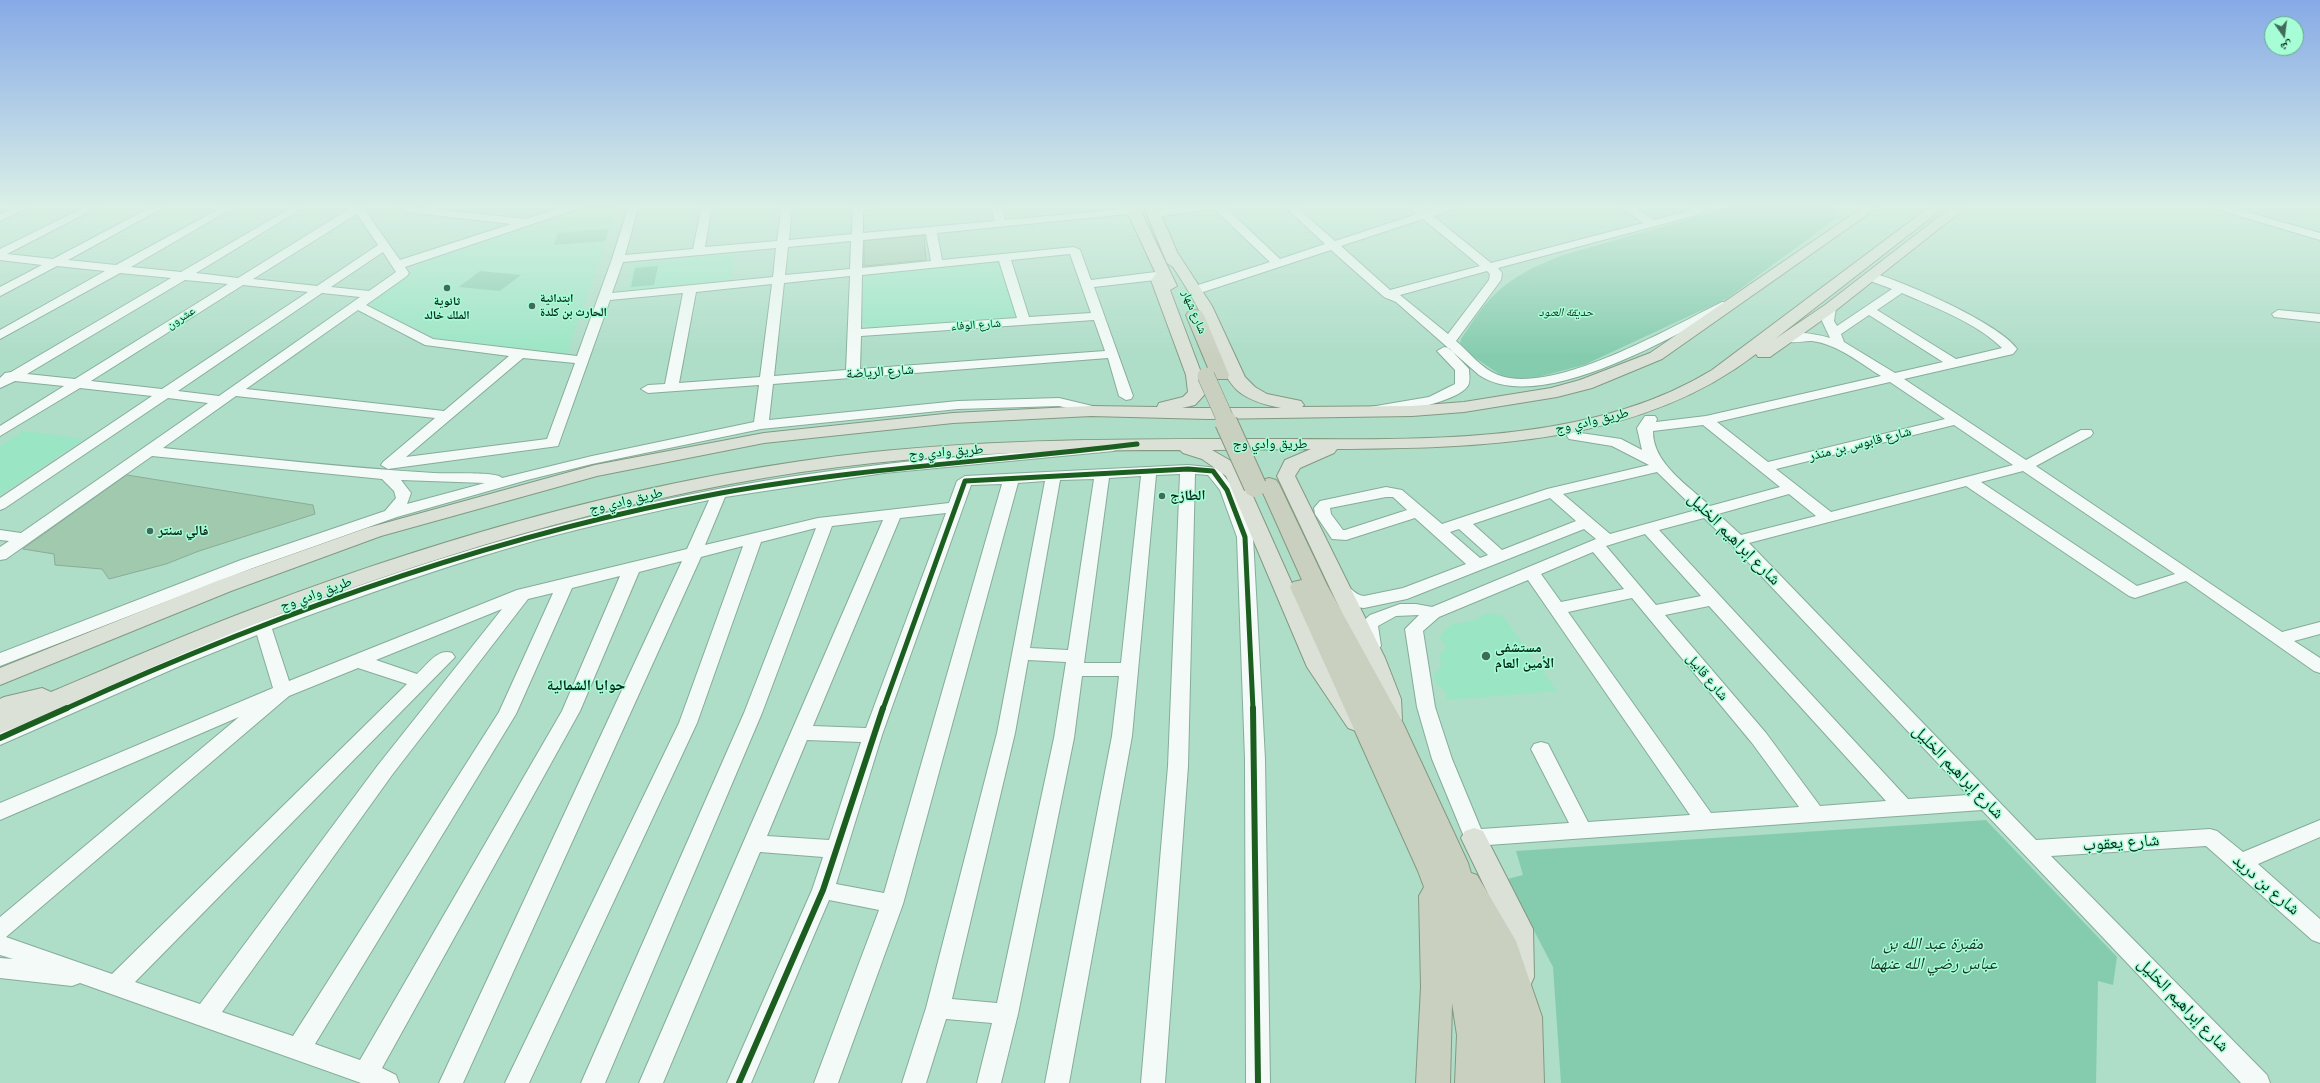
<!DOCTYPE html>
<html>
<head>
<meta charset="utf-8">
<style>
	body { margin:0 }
	#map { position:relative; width:2320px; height:1083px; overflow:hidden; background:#aeddc8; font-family:Merriweather,"Noto Naskh Arabic",serif }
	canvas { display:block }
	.north { position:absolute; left:2264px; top:16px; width:40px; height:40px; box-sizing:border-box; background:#a7fed6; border:1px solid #66aa8c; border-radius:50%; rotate:166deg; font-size:11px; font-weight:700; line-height:16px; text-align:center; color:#052c1e }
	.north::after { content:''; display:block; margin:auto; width:14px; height:18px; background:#406a5a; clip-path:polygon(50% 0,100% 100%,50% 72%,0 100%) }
</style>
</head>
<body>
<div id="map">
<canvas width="2320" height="1083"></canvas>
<div class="north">ش</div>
</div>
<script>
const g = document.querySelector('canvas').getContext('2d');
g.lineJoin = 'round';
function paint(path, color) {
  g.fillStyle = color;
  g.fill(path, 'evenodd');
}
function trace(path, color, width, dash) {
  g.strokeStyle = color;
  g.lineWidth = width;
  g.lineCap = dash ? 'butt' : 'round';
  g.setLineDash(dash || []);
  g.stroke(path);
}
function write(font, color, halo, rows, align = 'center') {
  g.font = font + ' Merriweather,"Noto Naskh Arabic",serif';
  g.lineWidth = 3;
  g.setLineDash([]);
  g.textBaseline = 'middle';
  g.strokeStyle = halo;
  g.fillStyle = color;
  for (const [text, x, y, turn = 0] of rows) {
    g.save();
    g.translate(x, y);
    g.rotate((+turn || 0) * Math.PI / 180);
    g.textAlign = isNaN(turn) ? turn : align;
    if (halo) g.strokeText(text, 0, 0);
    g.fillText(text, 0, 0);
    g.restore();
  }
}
const built = new Path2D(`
	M 589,205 L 619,205 L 567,354 L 436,338 L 370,306 L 371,301 L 421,264 L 413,263 Z
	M 735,254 L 731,281 L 627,291 L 633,264 Z
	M 997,260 L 1002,263 L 1018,318 L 881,329 L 870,328 L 862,322 L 865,275 Z
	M 23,431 L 84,439 L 0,495 L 0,446 Z
	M 1486,614 L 1502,615 L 1557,691 L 1447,700 L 1445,691 L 1436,683 L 1434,679 L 1435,673 L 1441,667 L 1440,654 L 1446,647 L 1440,638 L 1442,634 L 1453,624 L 1472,621 Z`);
const green = new Path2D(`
	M 1738,205 L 1835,205 L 1839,216 L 1728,298 L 1584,365 L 1523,381 L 1502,376 L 1471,355 L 1460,344 L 1461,339 C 1471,325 1481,307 1494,295 C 1514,275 1538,265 1563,255 Z
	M 609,229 L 605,241 L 554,245 L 558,233 Z
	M 658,266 L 654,285 L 631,287 L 635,268 Z
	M 480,271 L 521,275 L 500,291 L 459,287 Z
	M 1986,820 L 2117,957 L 2113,985 L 2098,981 L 2096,1083 L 1561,1083 L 1553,967 L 1507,879 L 1523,875 L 1516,851 Z`);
const building = new Path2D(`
	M 924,236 L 926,260 L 864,266 L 864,241 Z
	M 127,475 L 313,505 L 315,514 L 199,551 L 166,564 L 109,579 L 102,569 L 55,565 L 54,554 L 23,549 Z`);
const minor = new Path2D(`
	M 20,205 L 33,205 L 0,221 L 0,214 Z
	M 89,205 L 102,205 L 7,254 L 53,259 L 155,205 L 168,205 L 68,260 L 116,265 L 226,205 L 238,205 L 131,267 L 181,272 L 296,205 L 308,205 L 196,273 L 238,278 L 352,207 L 351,205 L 368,205 L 364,209 L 400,260 L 511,224 L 407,212 L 394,205 L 526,219 L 569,205 L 584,205 L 583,207 L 405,267 L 409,273 L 407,276 L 366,305 L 433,339 L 577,356 L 612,259 L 629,205 L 639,205 L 625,255 L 693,249 L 702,205 L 712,205 L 705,247 L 777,241 L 782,205 L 792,205 L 789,240 L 852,234 L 853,205 L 882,205 L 877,208 L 863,210 L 863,233 L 995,221 L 991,205 L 1001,205 L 1005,220 L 1134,208 L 1138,209 L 1138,213 L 937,233 L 942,260 L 1074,247 L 1080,250 L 1091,280 L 1164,271 L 1170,275 L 1164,279 L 1094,287 L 1133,396 L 1131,399 L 1126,400 L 1119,396 L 1108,358 L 773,384 L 769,420 L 958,401 L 1059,398 L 1101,408 L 1103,411 L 1101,414 L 1096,415 L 1059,406 L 958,409 L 761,429 L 592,464 L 527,480 L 397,517 L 253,568 L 0,666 L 0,653 L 241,560 L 385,511 L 396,498 L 394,491 L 382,479 L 152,456 L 6,559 L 0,560 L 0,547 L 9,541 L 0,540 L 0,530 L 21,533 L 208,403 L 168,398 L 5,508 L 0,510 L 0,498 L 152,396 L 80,388 L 0,436 L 0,426 L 64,386 L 15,381 L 0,388 L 0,378 L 5,373 L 11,372 L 171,278 L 120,273 L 0,339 L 0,330 L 105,271 L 57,266 L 0,296 L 0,287 L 42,265 L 0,260 L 0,249 ZM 357,214 L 378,245 L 317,286 L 253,279 ZM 926,234 L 931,261 L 862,268 L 863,240 ZM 851,241 L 850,269 L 785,275 L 788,247 ZM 776,248 L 773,277 L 612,293 L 623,262 ZM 383,252 L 396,272 L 369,291 L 331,287 ZM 1070,254 L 1091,313 L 1029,317 L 1011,260 ZM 999,261 L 1017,318 L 861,329 L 862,275 ZM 850,276 L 846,370 L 774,376 L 784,283 ZM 185,280 L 228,284 L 75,379 L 27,374 ZM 772,284 L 760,377 L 679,383 L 696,292 ZM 243,285 L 308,292 L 162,389 L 91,381 ZM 322,293 L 360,297 L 219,396 L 178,391 ZM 683,293 L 665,384 L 648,385 L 641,389 L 648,393 L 759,385 L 754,422 L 592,456 L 502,478 C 498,471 446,474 434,473 C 344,468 253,457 163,448 L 236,396 L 435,418 L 383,462 L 381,465 L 388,469 L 558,446 L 610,300 ZM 358,310 L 425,345 L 509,356 L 444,411 L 246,389 ZM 1094,320 L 1105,351 L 860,369 L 861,336 ZM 523,358 L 575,363 L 547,439 L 406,457 ZM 401,480 L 485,483 L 407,504 L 411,493 Z
	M 1197,205 L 1223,205 L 1280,259 L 1325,244 L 1283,205 L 1294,205 L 1335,241 L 1417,214 L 1407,205 L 1418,205 L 1426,211 L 1446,205 L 1461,205 L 1460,207 L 1433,216 L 1491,263 L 1643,223 L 1619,205 L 1631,205 L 1654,220 L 1685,212 L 1697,205 L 1708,205 L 1701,213 L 1693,216 L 1498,268 L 1502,273 L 1501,280 L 1456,341 C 1469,352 1482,369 1498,375 C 1553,396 1671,327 1722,302 L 1730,302 L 1732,305 C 1727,313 1700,323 1690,328 C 1640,353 1532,411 1479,375 L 1396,302 L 1384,297 L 1331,250 L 1200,293 L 1192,293 L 1190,290 L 1192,287 L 1270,262 L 1214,209 L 1154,217 L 1149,214 L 1154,211 ZM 1423,219 L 1480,266 L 1390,290 L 1341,246 ZM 1487,271 L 1490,274 L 1489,280 L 1448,334 L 1400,295 Z
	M 2208,205 L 2223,205 L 2320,233 L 2320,240 L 2209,207 Z
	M 1869,272 C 1901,280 1999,323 2017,349 L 2013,354 L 1904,379 L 2026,460 L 2081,430 L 2091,430 L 2093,433 L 2091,436 L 2036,466 L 2282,632 L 2320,622 L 2320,634 L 2294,641 L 2320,658 L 2320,673 L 2314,671 L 2186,581 L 2135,598 L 2129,596 L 1966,486 L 1749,543 L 2036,840 L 2210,829 L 2217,831 L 2243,852 L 2320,820 L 2320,837 L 2258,864 L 2320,919 L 2320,943 L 2312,940 L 2206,846 L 2051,856 L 2267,1075 L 2270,1083 L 2241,1083 L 1982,810 L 1474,846 L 1467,844 L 1432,759 L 1417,707 L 1405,629 L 1419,615 L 1396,616 L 1378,626 L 1381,646 L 1378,650 L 1372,652 L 1366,650 L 1363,646 L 1360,624 L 1370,615 L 1400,604 L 1416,604 L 1432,607 L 1596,539 L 1584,529 L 1407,599 L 1364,608 L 1355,607 L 1349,605 L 1335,590 L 1337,586 C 1351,582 1352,595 1364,596 L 1403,588 L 1466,564 L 1415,518 L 1346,540 L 1332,539 L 1315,514 L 1314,508 L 1320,501 L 1386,487 L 1402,490 L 1442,524 L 1547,489 L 1649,465 L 1612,446 L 1569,439 L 1567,436 L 1569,433 L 1574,432 L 1621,439 L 1642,450 L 1637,428 L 1645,416 L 1655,416 L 1657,419 L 1656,422 L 1706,416 L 1881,376 C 1860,363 1837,344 1812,341 C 1804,340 1788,346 1783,338 C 1789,328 1820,335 1830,338 L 1822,321 L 1826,305 L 1834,305 L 1836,308 L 1834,321 L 1837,326 L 1892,289 L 1865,279 L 1863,276 ZM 1902,293 C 1936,308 1975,322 2002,348 L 1956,359 L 1877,310 ZM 1869,315 L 1943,362 L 1895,373 L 1844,342 L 1841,334 ZM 1890,382 L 1945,419 L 1768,462 L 1717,422 ZM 1703,425 L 1780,487 L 1710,506 C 1689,486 1652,463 1653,431 ZM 1954,425 L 2013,465 L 1831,512 L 1776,469 ZM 2023,471 L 2175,574 L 2137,586 L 1981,482 ZM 1657,472 L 1696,510 L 1610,534 L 1563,494 ZM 1789,494 L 1816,516 L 1741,535 L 1718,514 ZM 1386,497 L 1393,497 L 1407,510 L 1345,530 L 1343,530 L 1331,514 L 1330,508 ZM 1550,498 L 1576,521 L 1502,550 L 1473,524 ZM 1704,518 L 1732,545 L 1968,795 L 1908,799 L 1659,530 ZM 1459,529 L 1488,555 L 1480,558 L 1450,532 ZM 1645,534 L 1701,596 L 1656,605 L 1606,546 ZM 1593,552 L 1624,589 L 1561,602 L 1541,574 ZM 1528,580 L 1690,815 L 1588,822 L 1548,744 L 1541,742 L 1534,744 L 1531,749 L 1569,823 L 1481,829 L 1452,759 L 1435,707 L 1423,631 L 1439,617 ZM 1632,598 L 1752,743 L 1799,807 L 1711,813 L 1568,612 ZM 1709,606 L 1886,801 L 1820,806 L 1766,733 L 1665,615 Z
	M 2278,310 L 2320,314 L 2320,322 L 2274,317 L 2272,314 Z
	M 1444,347 L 1449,348 L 1469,369 C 1469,374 1471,383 1467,387 C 1456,402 1388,417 1370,413 L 1368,410 L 1370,407 L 1429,397 L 1455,384 L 1455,370 L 1437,351 Z
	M 1109,444 L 1114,445 L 1116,448 L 1114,451 L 884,473 L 725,497 L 705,545 L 818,518 L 949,503 L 957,481 L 965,476 L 1188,465 L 1218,468 L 1235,490 L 1253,537 L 1265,759 L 1270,1083 L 1246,1083 L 1245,759 L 1237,537 L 1220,490 L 1208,475 L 1195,474 L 1188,766 L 1165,1083 L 1141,1083 L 1168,766 L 1180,474 L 1156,475 L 1132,736 L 1069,1083 L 1045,1083 L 1112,736 L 1119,676 L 1082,676 L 1074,738 L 1018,1014 L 1001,1083 L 977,1083 L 992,1023 L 946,1019 L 926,1083 L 902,1083 L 926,1008 L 997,733 L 1045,481 L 1018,483 L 903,904 L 838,1083 L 814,1083 L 879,910 L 829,900 L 751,1083 L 727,1083 L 812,890 L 823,857 L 760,852 L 663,1083 L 639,1083 L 883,520 L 832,526 L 762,713 L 605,1083 L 581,1083 L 744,713 L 816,528 L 761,542 L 697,723 L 529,1083 L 505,1083 L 679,723 L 743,546 L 701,557 L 463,1083 L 439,1083 L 682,561 L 639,572 L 580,711 L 382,1068 L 396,1075 L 399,1083 L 361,1083 L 80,983 L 72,986 L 0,978 L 0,958 L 13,959 L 0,955 L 0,917 L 239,717 L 0,820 L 0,803 L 273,688 L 257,635 L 180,666 L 0,745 L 0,730 C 231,626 468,536 718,489 C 782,477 848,468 913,461 C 978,455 1044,451 1109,444 ZM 1141,476 L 1121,663 L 1084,663 L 1109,478 ZM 1094,479 L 1068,650 L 1030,648 L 1060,480 ZM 1002,484 L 884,893 L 836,884 L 882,735 L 971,485 ZM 709,500 L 687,549 L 517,590 L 289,681 L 272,629 C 360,596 447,565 537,540 C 594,525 651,512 709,500 ZM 946,513 L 866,728 L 813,726 L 900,518 ZM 620,576 L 562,711 L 360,1060 L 315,1044 L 516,714 L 572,588 ZM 553,593 L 499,712 L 293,1036 L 222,1012 L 392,775 L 528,599 ZM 502,609 L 378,765 L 200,1004 L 135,982 L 455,657 L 452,653 C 438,648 427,665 417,674 L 376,660 ZM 1028,660 L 1066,662 L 1054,738 L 997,1003 L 952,999 L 1015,733 ZM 358,668 L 407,684 L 112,974 L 6,937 L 289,696 ZM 807,740 L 861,742 L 829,840 L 767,836 Z`);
const major = new Path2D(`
	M 1124,205 L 1138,205 L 1177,286 L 1170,290 L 1202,375 L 1206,393 L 1195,405 L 1182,408 L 1281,408 C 1266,405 1250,401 1238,391 C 1217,371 1213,340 1201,314 C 1193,298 1183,282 1173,267 L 1167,263 L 1143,205 L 1157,205 L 1177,252 L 1212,306 L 1245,377 L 1255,387 L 1267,394 L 1301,401 L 1304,405 L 1302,407 L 1412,406 L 1464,402 L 1551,388 L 1580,380 L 1650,353 L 1866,205 L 1881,205 L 1662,359 L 1592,388 L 1557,397 L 1464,412 L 1412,416 L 1208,419 L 1091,416 L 953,423 L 764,443 L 597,476 L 381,536 L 231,591 L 0,685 L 0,668 L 217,581 L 367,528 L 595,465 L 764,433 L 953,413 L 1091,406 L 1157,407 L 1159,403 L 1183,397 L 1188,392 L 1186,375 L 1151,280 L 1156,274 Z
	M 1932,205 L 1947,205 L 1775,339 L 1825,305 L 1954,205 L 1969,205 L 1835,311 L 1770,357 L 1758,357 L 1756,354 C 1638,445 1480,448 1337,449 L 1334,453 L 1300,468 L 1295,476 L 1385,658 L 1401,699 L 1402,719 L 1398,725 L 1390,728 L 1382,725 L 1378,719 L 1377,699 L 1363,658 L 1277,476 L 1285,460 L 1311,449 L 1212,450 L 1231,461 L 1243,474 L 1328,664 L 1368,722 L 1364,728 L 1356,731 L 1348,728 L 1307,667 L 1226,476 L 1202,459 L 1183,453 L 1180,450 C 1078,450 975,452 873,463 C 681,483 493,537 312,602 C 243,627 175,657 107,687 C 72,702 37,721 0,733 L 0,699 L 4,697 L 42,688 L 51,692 C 120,663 188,633 258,607 C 453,533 665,474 873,452 C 998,439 1124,439 1250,439 C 1400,438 1579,451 1712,370 Z
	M 1474,828 L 1483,831 L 1533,929 L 1534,977 L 1530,986 L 1520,990 L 1510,986 L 1506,977 L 1505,929 L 1461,838 L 1465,831 Z`);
const highway = new Path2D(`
	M 1195,310 L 1201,311 L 1204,315 L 1229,375 L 1227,379 L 1213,379 L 1211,375 L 1186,315 L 1189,311 Z
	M 1269,478 L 1276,480 L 1279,484 L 1327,585 L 1403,723 L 1468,863 L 1471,873 L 1477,875 L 1516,941 L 1542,1017 L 1544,1083 L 1455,1083 L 1457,1035 L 1452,1003 L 1450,1083 L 1416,1083 L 1421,987 L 1419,896 L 1424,887 L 1418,871 L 1290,587 L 1293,582 L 1302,580 L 1259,484 L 1262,480 Z`);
const highwayBridgeFar1 = new Path2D(`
	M 1206,376 L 1227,423`);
const highwayBridge = new Path2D(`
	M 1226,422 L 1255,486`);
const cyclewayFar1 = new Path2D(`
	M 65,709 C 275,613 494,535 721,493 C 859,468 998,461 1137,444
	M 883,709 L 965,481 L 1188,469 L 1213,471 L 1227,490 L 1245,537 L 1253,709`);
const cycleway = new Path2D(`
	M 1253,708 L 1258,1083
	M 0,738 L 67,708
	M 739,1083 L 823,890 L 883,708`);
const markers = [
	[447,288,4,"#406a5a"],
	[532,306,4,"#406a5a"],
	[1162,496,4,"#406a5a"],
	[150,531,4,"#406a5a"],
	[1486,656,5,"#406a5a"]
];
const farPoinames = [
	["ابتدائية",540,299],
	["الحارث بن كلدة",540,313],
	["ثانوية",447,302,"center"],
	["الملك خالد",447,316,"center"]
];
const farStreetnames = [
	["شارع شهار",1194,312,67],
	["عشرون",181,318,-32],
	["شارع الوفاء",976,325,-4]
];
const farParknames = [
	["حديقة العنود",1566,313]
];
const streetNames = [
	["شارع الرياضة",880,372,-4],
	["طريق وادي وج",1592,421,-13],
	["طريق وادي وج",1270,444],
	["شارع قابوس بن منذر",1860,444,-14],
	["طريق وادي وج",946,452,-4],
	["طريق وادي وج",626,501,-13],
	["طريق وادي وج",316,594,-20],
	["شارع قابيل",1707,677,50]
];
const poiNames = [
	["الطازج",1170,496],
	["فالي سنتر",158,531],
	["مستشفى",1495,648],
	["الأمين العام",1495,664]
];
const neighbourhoodNames = [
	["حوايا الشمالية",586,686]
];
const nearStreetnames = [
	["شارع إبراهيم الخليل",1734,539,45],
	["شارع إبراهيم الخليل",1958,772,46],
	["شارع يعقوب",2121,843,-4],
	["شارع بن دريد",2266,885,41],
	["شارع إبراهيم الخليل",2183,1005,46]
];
const nearParknames = [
	["مقبرة عبد الله بن",1933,944],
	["عباس رضي الله عنهما",1933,964]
];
paint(built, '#9ae5c4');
paint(green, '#85ccae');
paint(building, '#a1c9ad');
trace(building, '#8bab97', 1);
trace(minor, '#86ac9b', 2);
trace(major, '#839981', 2);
trace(highway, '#839981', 2);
paint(minor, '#f3faf7');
paint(major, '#dbe1d6');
paint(highway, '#cad0c0');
trace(highwayBridgeFar1, '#839981', 18, []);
trace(highwayBridge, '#839981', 24, []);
trace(highwayBridgeFar1, '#cad0c0', 17);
trace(highwayBridge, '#cad0c0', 22);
trace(cyclewayFar1, '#1b5e20', 5);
trace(cycleway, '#1b5e20', 6);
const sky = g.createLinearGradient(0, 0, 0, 356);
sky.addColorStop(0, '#86aae6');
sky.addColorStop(0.58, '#dbf0e6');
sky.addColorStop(1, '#dbf0e600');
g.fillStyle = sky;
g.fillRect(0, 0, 2320, 356);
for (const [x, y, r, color] of markers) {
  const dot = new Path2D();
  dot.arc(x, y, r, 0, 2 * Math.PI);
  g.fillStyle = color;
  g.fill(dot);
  trace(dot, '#a7fed6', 1.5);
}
write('bold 12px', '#052c1e', '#a7fed6', farPoinames, 'left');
write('12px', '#052c1e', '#a7fed6', farStreetnames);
write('italic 12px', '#163025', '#a7fed6', farParknames);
write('14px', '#052c1e', '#a7fed6', streetNames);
write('bold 14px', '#052c1e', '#a7fed6', poiNames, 'left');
write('bold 15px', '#052c1e', '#a7fed6', neighbourhoodNames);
write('17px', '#052c1e', '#a7fed6', nearStreetnames);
write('italic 17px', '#163025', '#a7fed6', nearParknames);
</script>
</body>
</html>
